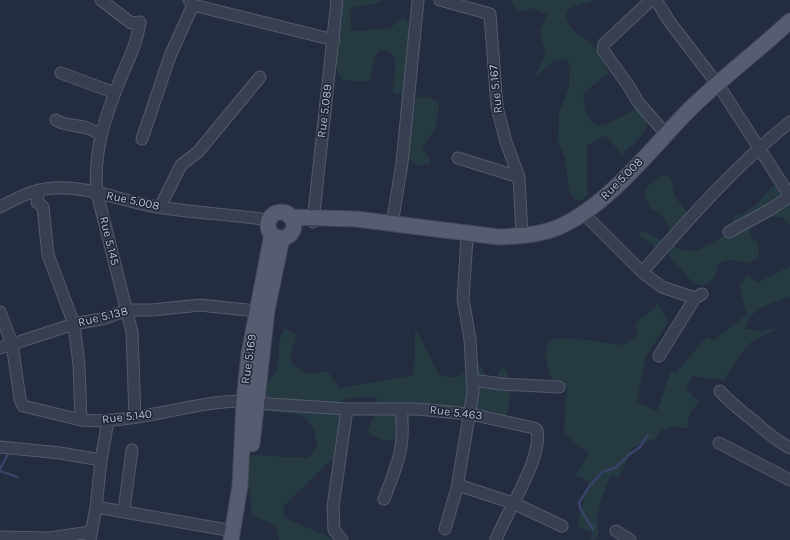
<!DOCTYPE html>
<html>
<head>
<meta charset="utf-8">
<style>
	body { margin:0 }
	canvas { display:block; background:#242c40 }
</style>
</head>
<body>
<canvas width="790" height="540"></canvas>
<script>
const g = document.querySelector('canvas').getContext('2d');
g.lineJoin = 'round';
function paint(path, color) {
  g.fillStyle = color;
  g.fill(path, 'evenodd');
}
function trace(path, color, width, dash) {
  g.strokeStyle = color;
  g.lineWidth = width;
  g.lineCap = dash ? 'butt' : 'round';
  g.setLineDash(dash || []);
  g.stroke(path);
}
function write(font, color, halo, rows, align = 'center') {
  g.font = font + ' Karla,sans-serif';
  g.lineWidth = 3;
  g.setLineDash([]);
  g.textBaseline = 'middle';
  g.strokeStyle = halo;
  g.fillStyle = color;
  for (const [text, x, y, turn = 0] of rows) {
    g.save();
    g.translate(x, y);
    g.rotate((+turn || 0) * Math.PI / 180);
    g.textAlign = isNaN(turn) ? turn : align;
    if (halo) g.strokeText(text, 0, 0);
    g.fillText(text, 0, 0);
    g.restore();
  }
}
const green = new Path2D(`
	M 319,0 L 382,0 L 381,2 L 352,8 L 350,11 L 351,28 L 354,31 L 389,29 L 402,18 L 406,19 L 412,36 L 405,93 L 402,95 L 394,93 L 393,90 L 396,60 L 389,51 L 380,50 L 375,56 L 369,82 L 343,80 C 328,64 335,23 335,1 Z
	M 511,0 L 594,0 L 570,8 C 555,24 587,38 595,48 C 601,55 604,65 609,72 L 583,94 C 589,141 605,125 636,109 L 647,116 C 651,132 631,145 622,155 L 606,135 L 587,146 C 588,163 586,178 588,195 L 578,202 L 569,192 L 565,157 L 558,141 L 559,114 L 569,87 L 570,64 L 565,59 L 554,61 L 535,77 L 546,54 L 540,33 L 547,14 L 531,8 L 517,12 Z
	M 420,96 L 434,99 L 439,104 L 436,126 L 422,149 L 429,157 L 430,163 L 427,165 L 415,165 L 407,155 L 415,99 Z
	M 665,174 L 671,179 L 675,197 L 687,212 L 685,223 L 672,242 L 676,248 C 696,256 707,245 724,236 L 728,226 L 733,222 L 735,215 C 751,215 763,196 774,185 L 782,185 L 790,191 L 790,225 L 784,218 L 762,216 L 753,222 L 750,229 L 751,236 L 759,245 L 758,258 L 747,263 L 729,260 L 718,264 L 714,278 L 705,285 L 694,284 L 669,255 L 669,248 L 655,246 L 640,236 L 640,232 L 644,231 L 663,242 C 675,227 668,222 656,210 L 652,211 C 639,189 646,187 665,174 Z
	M 790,266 L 790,297 C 773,303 748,308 745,329 L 761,331 L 778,328 L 751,342 L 740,355 L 724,380 L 693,376 L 686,387 L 693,397 L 700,400 C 694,408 684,418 690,429 L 676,426 L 661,431 L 655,439 L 632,448 L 619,478 L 611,475 C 606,486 601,498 598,510 C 596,519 599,530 598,539 L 590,540 L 592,533 L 577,526 L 589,482 L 576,475 L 589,453 L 564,434 L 567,387 L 553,383 L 545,356 L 549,341 C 558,334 610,343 623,345 L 639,334 L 635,324 L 658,304 L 668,322 L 645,358 L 637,402 L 657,411 L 671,370 L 675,373 L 707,337 L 714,340 L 747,314 L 739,286 L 748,275 L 757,283 Z
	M 285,329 L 296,335 L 290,357 L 291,363 L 308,374 L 327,371 L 340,388 L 414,375 L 415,332 L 418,333 L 438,373 L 446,377 L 457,377 L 478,364 L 493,384 L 502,366 C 516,380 509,402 506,419 L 503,421 L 476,422 L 419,406 L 395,439 L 384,441 L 370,434 L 368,430 L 374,416 L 377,397 L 347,398 L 341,402 L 335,456 L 283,507 L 285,518 L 325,535 L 326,537 L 332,540 L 279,540 L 277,526 L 252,515 L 247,461 L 251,455 L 308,458 L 317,447 L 314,428 L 302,415 L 263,411 L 258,390 C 263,385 273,379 276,372 C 282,359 275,341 285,329 Z`);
const stream = new Path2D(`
	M 630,454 L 640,447 L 648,435
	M 0,469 L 9,452
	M 0,471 L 17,477
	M 593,529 L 581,510 L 579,503 L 588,488 L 602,472 L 615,468 L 629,455`);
const minor = new Path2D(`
	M 101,0 L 131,23 L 140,22 C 137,43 128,61 120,80 C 105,117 93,152 97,193 L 132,332 L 135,417
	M 189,0 L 193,5 L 334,40
	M 440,0 L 490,14 L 497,107 L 506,142 L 519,177 L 522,236
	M 651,0 L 604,44 L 603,50 L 630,88 L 638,102 L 666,134
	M 656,0 L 669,21 L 721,89 L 790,196
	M 61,73 L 115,93
	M 56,120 C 66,128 86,122 101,136
	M 142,139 L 170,56 L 193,5
	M 458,158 L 519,177
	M 39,190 L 37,202 L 43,207 L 48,255 L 74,324 L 79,365 L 81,420 C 136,425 189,401 244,401
	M 0,207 C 17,198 34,189 54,188 C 87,186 120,200 152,206 C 191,213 230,214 269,220
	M 160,207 L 181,165 L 198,152 L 260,77
	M 589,219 L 642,272 L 662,287 L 695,298
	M 313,222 L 337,0
	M 392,224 L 402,163 L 418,0
	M 729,232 L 771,209 L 790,196
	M 642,272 C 688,220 735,166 790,122
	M 0,312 L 12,344 L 20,399 L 23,406 L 81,420
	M 0,348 L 74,324 L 106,318 L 127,310 L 152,310 L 200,305 L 256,311
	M 659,356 L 695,298 L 702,294
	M 473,380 L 501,384 L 559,387
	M 720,391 C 731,404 743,412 755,422 C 766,432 777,441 790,448
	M 255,403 L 347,409 L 417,409 L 470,414 L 534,428 L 537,430 C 543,459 506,512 496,540
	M 108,421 L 101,460 L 96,507 L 233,531
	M 719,443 L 790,480
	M 0,447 L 60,453 L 101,460
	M 458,485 L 513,503 L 562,526
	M 384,499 C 397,465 406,447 401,410
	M 124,510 L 132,450
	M 445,529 L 457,488 L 473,392 L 470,339 L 463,299 L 467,239
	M 616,531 L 630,540
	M 0,537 L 49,538 L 91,532
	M 90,540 L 96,507
	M 342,540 L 334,530 L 333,507 L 347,409`);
const major = new Path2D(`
	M268 225a13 13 0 1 1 26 0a13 13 0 1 1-26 0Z
	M 290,217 L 356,219 L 499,237 C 520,236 542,235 561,226 C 609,204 651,149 688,111 C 720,79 757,52 790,21
	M 252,444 L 267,310 L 282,238
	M 231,540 L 240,486 L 244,401 L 249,354 L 272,234`);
const streetNames = [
	["Rue 5.167",496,89,-96],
	["Rue 5.089",325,111,-83],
	["Rue 5.008",622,179,-45],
	["Rue 5.008",133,201,12],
	["Rue 5.145",109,241,76],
	["Rue 5.138",103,317,-14],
	["Rue 5.169",249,359,-82],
	["Rue 5.463",456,413,7],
	["Rue 5.140",127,417,-7]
];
paint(green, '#263a41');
trace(stream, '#374468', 2.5);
trace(minor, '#535a6b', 13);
trace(major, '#414859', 17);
trace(minor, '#383f50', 11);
trace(major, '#565d70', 15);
write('12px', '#b4bacb', '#1d2435', streetNames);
</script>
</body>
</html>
